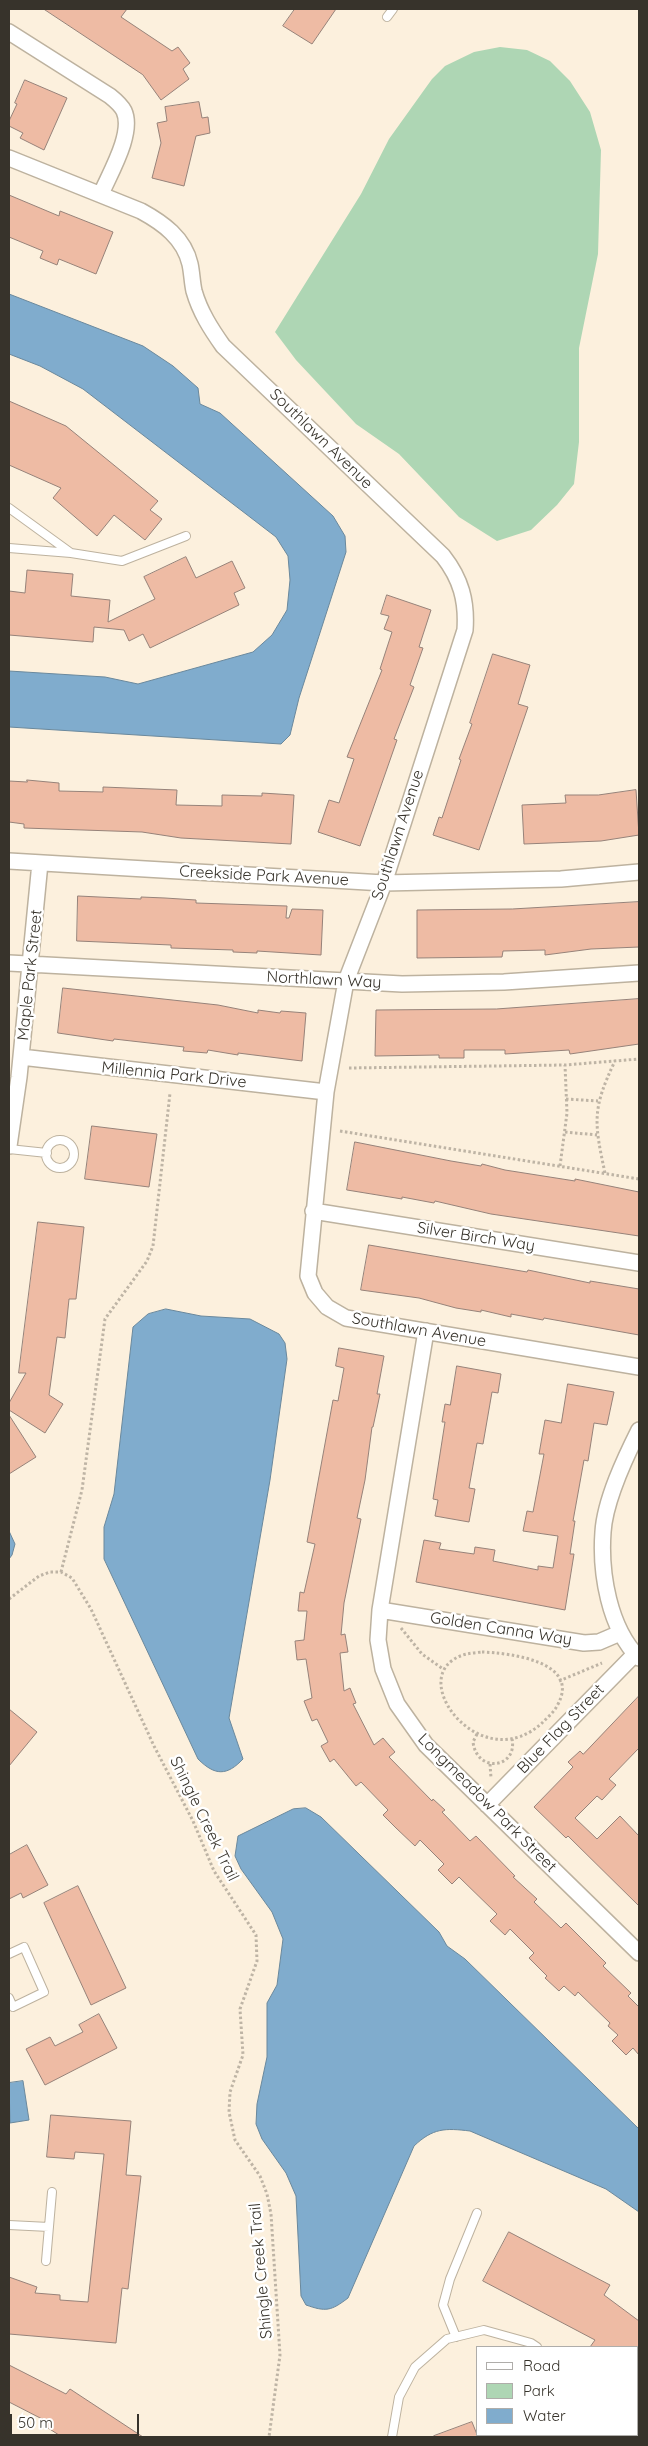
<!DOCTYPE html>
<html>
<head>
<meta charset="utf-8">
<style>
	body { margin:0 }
	#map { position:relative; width:648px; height:2446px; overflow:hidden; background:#fcf0dd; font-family:Quicksand,sans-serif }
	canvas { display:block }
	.frame { position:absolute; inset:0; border:10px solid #37332b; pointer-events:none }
	.legend { position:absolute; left:476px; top:2346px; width:162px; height:90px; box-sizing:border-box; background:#fff; border:1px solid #afadaa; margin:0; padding:6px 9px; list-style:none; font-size:15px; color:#37332b }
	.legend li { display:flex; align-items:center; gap:10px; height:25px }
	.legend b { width:25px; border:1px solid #afadaa }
	.scale { position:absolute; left:10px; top:2414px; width:129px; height:22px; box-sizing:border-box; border:2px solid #37332b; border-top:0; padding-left:6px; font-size:15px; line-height:18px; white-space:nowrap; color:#37332b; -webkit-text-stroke:4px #fff; paint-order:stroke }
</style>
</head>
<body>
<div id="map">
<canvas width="648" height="2446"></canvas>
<div class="frame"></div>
<ul class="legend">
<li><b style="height:6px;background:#fff"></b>Road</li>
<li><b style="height:14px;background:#aed6b4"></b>Park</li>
<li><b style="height:14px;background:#80accd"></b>Water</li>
</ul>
<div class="scale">50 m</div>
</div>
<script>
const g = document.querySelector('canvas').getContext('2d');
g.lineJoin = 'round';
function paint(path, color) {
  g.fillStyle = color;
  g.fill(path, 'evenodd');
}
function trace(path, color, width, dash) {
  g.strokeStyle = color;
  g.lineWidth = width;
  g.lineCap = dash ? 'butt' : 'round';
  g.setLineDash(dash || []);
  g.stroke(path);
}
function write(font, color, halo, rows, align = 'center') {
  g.font = font + ' Quicksand,sans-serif';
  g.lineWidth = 5;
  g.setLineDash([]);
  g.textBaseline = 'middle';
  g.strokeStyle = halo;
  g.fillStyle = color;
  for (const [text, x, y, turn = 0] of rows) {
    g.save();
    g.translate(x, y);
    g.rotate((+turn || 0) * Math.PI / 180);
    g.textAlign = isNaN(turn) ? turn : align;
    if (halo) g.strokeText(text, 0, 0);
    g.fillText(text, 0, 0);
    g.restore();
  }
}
const green = new Path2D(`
	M 500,47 L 527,50 L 550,61 L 570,81 L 590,112 L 601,150 L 598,254 L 579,348 L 579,442 L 574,484 L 557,505 L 531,530 L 497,541 L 459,517 L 399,454 L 356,424 L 296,360 L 275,332 L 361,194 L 389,139 L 432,79 L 445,66 L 474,52 Z`);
const water = new Path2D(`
	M 9,294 L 143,346 L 173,366 L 198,388 L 200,404 L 220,413 L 333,516 L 345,536 L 346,552 L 299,698 L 290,735 L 281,744 L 9,727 L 9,671 L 105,677 L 138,684 L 253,652 L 272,635 L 287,610 L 290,580 L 288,556 L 276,537 L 83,389 L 40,366 L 9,354 Z
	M 166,1309 L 201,1316 L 250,1319 L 279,1334 L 285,1343 L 287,1359 L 270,1480 L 229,1718 L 243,1759 C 227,1776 215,1776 198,1759 L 104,1559 L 104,1527 L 114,1494 L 133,1327 L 148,1314 Z
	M 9,1531 L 15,1544 L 12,1555 L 9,1559 Z
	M 306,1808 L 321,1817 L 439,1932 L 447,1946 L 465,1959 L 639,2129 L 639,2212 L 606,2189 L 470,2131 C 445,2128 433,2128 414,2146 L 348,2298 C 331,2311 326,2312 306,2305 L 301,2296 L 296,2196 L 286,2173 L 262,2139 L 256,2124 L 257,2104 L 267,2057 L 267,2003 L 277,1985 L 283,1939 L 272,1912 L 241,1869 L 235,1856 L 238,1836 L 293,1809 Z
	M 23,2081 L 29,2120 L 10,2123 L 9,2083 Z`);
const building = new Path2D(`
	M 44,9 L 127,9 L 121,17 L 172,51 L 178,47 L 190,63 L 183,69 L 189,79 L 161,100 L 143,75 Z
	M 295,9 L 336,9 L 312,44 L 283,26 Z
	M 25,80 L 67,98 L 44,150 L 20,138 L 23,133 L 9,126 L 9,121 L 17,104 L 15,103 Z
	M 199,102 L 202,118 L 208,117 L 210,133 L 196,136 L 184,186 L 152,178 L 161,143 L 157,123 L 167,121 L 165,107 Z
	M 9,195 L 59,216 L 60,211 L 113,232 L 96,274 L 59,259 L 57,265 L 40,258 L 43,251 L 9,237 Z
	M 9,401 L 66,426 L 158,501 L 150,510 L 162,519 L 145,540 L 114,515 L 97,536 L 53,498 L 61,488 L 9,465 Z
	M 186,557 L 196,578 L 232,561 L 245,588 L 234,593 L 239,605 L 150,648 L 143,634 L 129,641 L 124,630 L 94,627 L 93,642 L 9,635 L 9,591 L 25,593 L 27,570 L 73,574 L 71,596 L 110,600 L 108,622 L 155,599 L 144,577 Z
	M 387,595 L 431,610 L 419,647 L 423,648 L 410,685 L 414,687 L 394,739 L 397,740 L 360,846 L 318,832 L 329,800 L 339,803 L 354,759 L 347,757 L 382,670 L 380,669 L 392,632 L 384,629 L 389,616 L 381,614 Z
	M 493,654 L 530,665 L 518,704 L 528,707 L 479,850 L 433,835 L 439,817 L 442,818 L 461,760 L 459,759 L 472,724 L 470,723 Z
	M 27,780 L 59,783 L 59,791 L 103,792 L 103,787 L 177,790 L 176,805 L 222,806 L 222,795 L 262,796 L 262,793 L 294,795 L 291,844 L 181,838 L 142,832 L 24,828 L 24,824 L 9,822 L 9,781 L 27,782 Z
	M 636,790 L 639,835 L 601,841 L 524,844 L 522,805 L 566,803 L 565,795 L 598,795 Z
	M 78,896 L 141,899 L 141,897 L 165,898 L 196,900 L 196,903 L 287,906 L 286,918 L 289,918 L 292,909 L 323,910 L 321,955 L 257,951 L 257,953 L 233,952 L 233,950 L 171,948 L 171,945 L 77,941 Z
	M 639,902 L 639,947 L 591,949 L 545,955 L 545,950 L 503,951 L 502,957 L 417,958 L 417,910 L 512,909 Z
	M 63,988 L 218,1005 L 258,1013 L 258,1010 L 280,1013 L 281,1011 L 306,1013 L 302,1061 L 238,1053 L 238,1055 L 208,1050 L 207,1053 L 183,1051 L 184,1047 L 114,1039 L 113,1041 L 58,1033 Z
	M 639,999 L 639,1044 L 570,1054 L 569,1050 L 505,1054 L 505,1050 L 464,1050 L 464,1058 L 439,1058 L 439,1055 L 375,1056 L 376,1010 L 496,1009 Z
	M 92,1126 L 157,1134 L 149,1187 L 85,1179 Z
	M 355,1142 L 451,1161 L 481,1166 L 482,1164 L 505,1170 L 575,1181 L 575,1179 L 639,1192 L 639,1236 L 491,1214 L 435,1201 L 434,1203 L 402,1197 L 402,1199 L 347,1190 Z
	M 38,1222 L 84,1227 L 76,1299 L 69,1299 L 65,1338 L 57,1337 L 49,1395 L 63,1404 L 45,1433 L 9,1410 L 9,1403 L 26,1373 L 19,1373 Z
	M 369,1245 L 527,1272 L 528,1270 L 590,1283 L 590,1281 L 639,1289 L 639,1335 L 544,1318 L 543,1320 L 511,1314 L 511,1317 L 481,1310 L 481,1312 L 456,1308 L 419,1298 L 361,1290 Z
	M 339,1348 L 384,1356 L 377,1394 L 380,1394 L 373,1427 L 372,1427 L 365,1480 L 357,1518 L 361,1519 L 344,1603 L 341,1635 L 345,1634 L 348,1652 L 340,1653 L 344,1691 L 350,1688 L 356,1703 L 353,1704 L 374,1745 L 383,1738 L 395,1752 L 389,1757 L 432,1801 L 433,1799 L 445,1810 L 442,1812 L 470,1841 L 476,1836 L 515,1876 L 513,1877 L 537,1899 L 534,1902 L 561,1928 L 566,1923 L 606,1963 L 603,1966 L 631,1993 L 628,1996 L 639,2007 L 639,2055 L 633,2048 L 626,2055 L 612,2041 L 618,2035 L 608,2026 L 610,2023 L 578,1992 L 575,1996 L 564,1986 L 559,1991 L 545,1978 L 547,1976 L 529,1958 L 534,1953 L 510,1929 L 505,1935 L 490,1921 L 497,1914 L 459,1877 L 452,1884 L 438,1870 L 444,1864 L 420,1840 L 415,1846 L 396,1828 L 383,1815 L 388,1810 L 361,1782 L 356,1786 L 334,1759 L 330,1762 L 321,1746 L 328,1742 L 317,1719 L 312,1721 L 304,1701 L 312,1698 L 306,1659 L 297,1660 L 295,1641 L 304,1640 L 307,1611 L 298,1611 L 300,1592 L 304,1593 L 315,1544 L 307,1542 L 333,1400 L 338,1401 L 344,1368 L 336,1366 Z
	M 457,1366 L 501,1374 L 498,1393 L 492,1392 L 483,1444 L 477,1443 L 469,1488 L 475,1489 L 469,1522 L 435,1516 L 438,1500 L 433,1499 L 445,1422 L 442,1422 L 445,1404 L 450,1405 Z
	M 568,1384 L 614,1392 L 607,1425 L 594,1423 L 588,1461 L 584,1460 L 573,1521 L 575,1521 L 570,1554 L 574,1554 L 565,1610 L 416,1582 L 424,1540 L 441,1543 L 439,1549 L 474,1554 L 475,1547 L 495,1550 L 493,1561 L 538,1570 L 538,1566 L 553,1568 L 558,1536 L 523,1531 L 527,1511 L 533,1512 L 544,1454 L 539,1454 L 545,1420 L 561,1423 Z
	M 9,1415 L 36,1457 L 9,1474 Z
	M 639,1696 L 639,1748 L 609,1779 L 616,1785 L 602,1800 L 597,1796 L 575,1818 L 597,1839 L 620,1816 L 639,1836 L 639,1906 L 568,1836 L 566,1838 L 534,1807 L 573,1767 L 568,1762 L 580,1751 L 583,1754 Z
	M 9,1709 L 37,1732 L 9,1766 Z
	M 27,1845 L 48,1885 L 23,1898 L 21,1893 L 9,1899 L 9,1855 Z
	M 78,1886 L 126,1988 L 91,2005 L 44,1903 Z
	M 99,2014 L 117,2048 L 45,2085 L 26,2049 L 50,2037 L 55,2046 L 83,2032 L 79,2025 Z
	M 51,2115 L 131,2121 L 126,2175 L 141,2176 L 128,2289 L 122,2288 L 116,2343 L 9,2334 L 9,2277 L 37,2287 L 35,2293 L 60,2295 L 60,2300 L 88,2302 L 104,2154 L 75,2152 L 74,2159 L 47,2157 Z
	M 509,2232 L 610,2285 L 604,2295 L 639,2321 L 639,2347 L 590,2347 L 595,2340 L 483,2281 Z
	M 9,2365 L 66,2394 L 70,2389 L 143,2437 L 62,2437 L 45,2426 L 48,2422 L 9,2402 Z
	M 472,2422 L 478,2437 L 435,2437 L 434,2436 Z`);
const path = new Path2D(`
	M 349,1068 L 565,1065 L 639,1059
	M 566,1099 L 598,1101
	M 340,1131 L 639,1179
	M 565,1132 L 597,1135
	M 560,1166 L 567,1113 L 565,1065
	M 605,1173 C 594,1122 592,1109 615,1061
	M 61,1572 L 82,1490 L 105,1319 L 147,1261 L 153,1246 L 170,1093
	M 9,1599 L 39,1576 L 50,1572 L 61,1572 L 72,1578 L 91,1609 L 154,1746 L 193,1821 L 214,1871 L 256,1935 L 257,1961 L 240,2009 L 243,2055 L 230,2092 L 229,2112 L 235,2140 L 260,2176 L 267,2194 L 271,2214 L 280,2355 L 269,2437
	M 401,1628 L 422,1654 L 443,1669
	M 482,1652 C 508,1653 583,1661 557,1706 C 554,1712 547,1718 542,1723 C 484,1776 412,1687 453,1660 C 461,1654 471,1653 482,1652 Z
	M 559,1681 L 602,1663
	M 477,1734 L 473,1742 C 477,1774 518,1768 512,1739
	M 490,1764 L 491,1778`);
const service = new Path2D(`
	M 387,17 L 393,9
	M 9,508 L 71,553 L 9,548
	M 71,553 L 122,561 L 186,536
	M46 1154a14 14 0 1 1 28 0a14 14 0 1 1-28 0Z
	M 9,1149 L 47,1153
	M 9,1954 L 24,1947 L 44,1992 L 13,2007 L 9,1998
	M 9,2225 L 49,2227
	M 46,2261 L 52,2192
	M 456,2337 L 443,2305 L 450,2279 L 477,2213
	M 637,2426 L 639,2428
	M 392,2437 L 399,2397 L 415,2367 L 447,2339 L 484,2330 L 531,2343 L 537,2347`);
const minor = new Path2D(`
	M 9,32 L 110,96 C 115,100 121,105 124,111 C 134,133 110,173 101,194
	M 9,158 L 141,211 C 163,223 184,238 190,264 C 192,273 192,282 194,291 C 200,312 211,329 223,346 L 443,556 C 461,579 467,601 465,630 L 384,883 L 346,981 L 326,1092 L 308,1276 L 315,1293 L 327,1307 L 346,1318 L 639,1367
	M 9,861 L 384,883 L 561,879 L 639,872
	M 9,963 L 402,984 L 504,982 L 639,973
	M 21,1057 L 326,1092
	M 9,1146 L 19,1077 L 40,863
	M 313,1211 L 639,1263
	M 426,1331 L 380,1610 L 378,1640 L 383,1669 L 397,1704 L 426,1745 L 639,1953
	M 639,1430 C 625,1458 605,1500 603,1532 C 600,1573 609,1628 639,1658
	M 380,1610 L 584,1643 L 599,1642 L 620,1633
	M 487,1805 L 635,1654`);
const streetNames = [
	["Southlawn Avenue",321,439,44],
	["Southlawn Avenue",398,835,-72],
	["Creekside Park Avenue",264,876,3],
	["Maple Park Street",30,975,-84],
	["Northlawn Way",324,980,3],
	["Millennia Park Drive",174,1075,6],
	["Silver Birch Way",476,1237,9],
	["Southlawn Avenue",419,1330,10],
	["Golden Canna Way",501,1629,9],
	["Blue Flag Street",561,1729,-46],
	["Longmeadow Park Street",487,1803,45],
	["Shingle Creek Trail",204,1819,64],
	["Shingle Creek Trail",261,2271,-95]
];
paint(green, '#aed6b4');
paint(water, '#80accd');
trace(water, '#6a889c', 1);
paint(building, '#eebba4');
trace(building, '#968279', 1);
trace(service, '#bdb29f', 10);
trace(minor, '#bdb29f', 18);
trace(path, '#beb4a5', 3, [2.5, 2.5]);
trace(service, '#fff', 8);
trace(minor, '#fff', 15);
write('16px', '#37332b', '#fff', streetNames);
</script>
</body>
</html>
